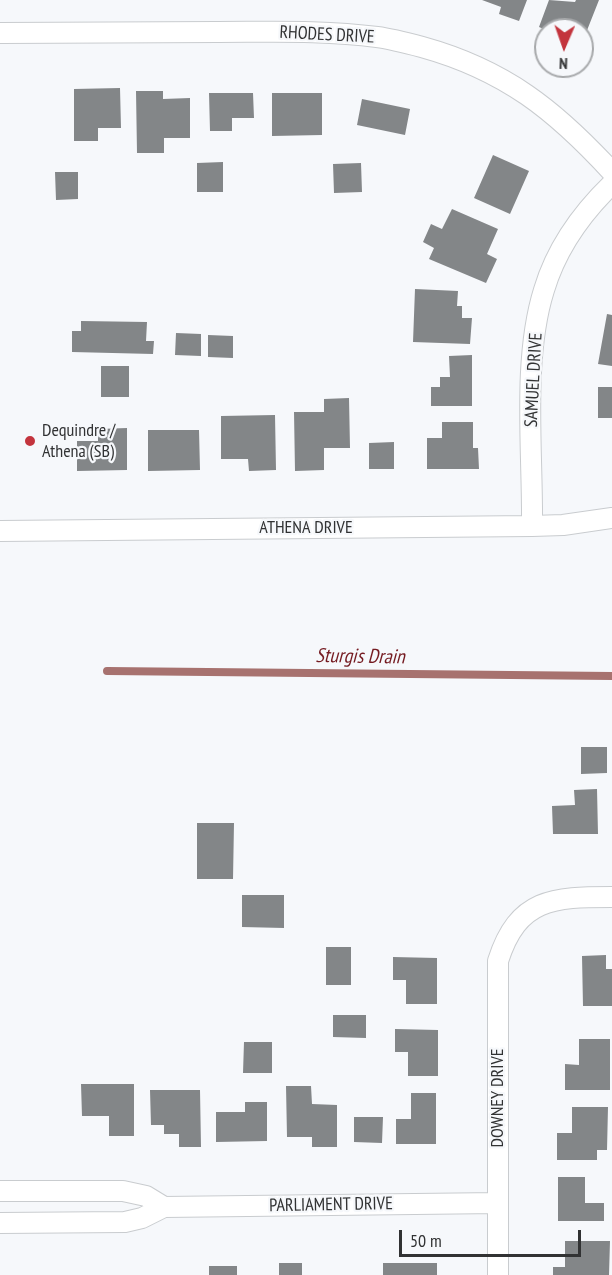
<!DOCTYPE html>
<html>
<head>
<meta charset="utf-8">
<style>
	body { margin:0 }
	#map { position:relative; width:612px; height:1275px; overflow:hidden; background:#f6f8fb; font-family:"PT Sans Narrow",sans-serif }
	canvas { display:block }
	.north { position:absolute; left:534px; top:18px; width:60px; height:60px; box-sizing:border-box; background:#f6f8fb; border:2px solid #a7a9ab; border-radius:50%; rotate:182deg; font-size:16px; font-weight:700; line-height:24px; text-align:center; color:#313233 }
	.north::after { content:''; display:block; margin:auto; width:21px; height:27px; background:#c3343d; clip-path:polygon(50% 0,100% 100%,50% 72%,0 100%) }
	.scale { position:absolute; left:399px; top:1230px; width:182px; height:27px; box-sizing:border-box; border:3px solid #313233; border-top:0; padding-left:8px; font-size:18px; line-height:21px; white-space:nowrap; color:#313233; -webkit-text-stroke:4px #f6f8fb; paint-order:stroke }
</style>
</head>
<body>
<div id="map">
<canvas width="612" height="1275"></canvas>
<div class="north">N</div>
<div class="scale">50 m</div>
</div>
<script>
const g = document.querySelector('canvas').getContext('2d');
g.lineJoin = 'round';
function trace(path, color, width, dash) {
  g.strokeStyle = color;
  g.lineWidth = width;
  g.lineCap = dash ? 'butt' : 'round';
  g.setLineDash(dash || []);
  g.stroke(path);
}
function paint(path, color) {
  g.fillStyle = color;
  g.fill(path, 'evenodd');
}
function write(font, color, halo, rows, align = 'center') {
  g.font = font + ' "PT Sans Narrow",sans-serif';
  g.lineWidth = 4.5;
  g.setLineDash([]);
  g.textBaseline = 'middle';
  g.strokeStyle = halo;
  g.fillStyle = color;
  for (const [text, x, y, turn = 0] of rows) {
    g.save();
    g.translate(x, y);
    g.rotate((+turn || 0) * Math.PI / 180);
    g.textAlign = isNaN(turn) ? turn : align;
    if (halo) g.strokeText(text, 0, 0);
    g.fillText(text, 0, 0);
    g.restore();
  }
}
const stream = new Path2D(`
	M 107,671 L 612,676`);
const building = new Path2D(`
	M 482,0 L 527,0 L 519,21 L 499,14 L 501,7 Z
	M 549,0 L 575,2 L 576,0 L 599,0 L 582,43 L 582,30 L 546,30 L 539,27 Z
	M 120,88 L 121,128 L 98,128 L 98,141 L 74,141 L 74,89 Z
	M 136,91 L 163,91 L 163,99 L 190,98 L 190,138 L 164,138 L 164,153 L 137,153 Z
	M 209,93 L 253,93 L 254,118 L 232,118 L 232,131 L 210,131 Z
	M 272,93 L 322,93 L 322,135 L 272,136 Z
	M 362,99 L 410,109 L 405,135 L 357,125 Z
	M 493,155 L 529,171 L 510,214 L 474,198 Z
	M 223,162 L 223,192 L 197,192 L 197,163 Z
	M 361,163 L 362,192 L 334,193 L 333,164 Z
	M 55,172 L 78,172 L 78,199 L 56,200 Z
	M 452,209 L 498,229 L 487,254 L 497,259 L 486,283 L 429,259 L 434,248 L 423,242 L 431,224 L 442,229 Z
	M 415,289 L 458,291 L 457,306 L 462,306 L 462,318 L 472,318 L 470,344 L 413,342 Z
	M 607,314 L 612,315 L 612,366 L 598,364 Z
	M 81,321 L 147,322 L 146,341 L 154,341 L 153,354 L 72,352 L 72,331 L 81,331 Z
	M 176,333 L 201,334 L 201,356 L 175,355 Z
	M 208,335 L 233,336 L 233,358 L 208,357 Z
	M 472,355 L 472,406 L 431,406 L 431,387 L 440,387 L 440,377 L 450,377 L 449,356 Z
	M 101,366 L 129,366 L 129,397 L 101,397 Z
	M 598,387 L 612,387 L 612,418 L 598,418 Z
	M 349,398 L 350,448 L 324,448 L 324,470 L 295,471 L 294,412 L 324,412 L 324,399 Z
	M 275,415 L 276,470 L 249,471 L 248,459 L 221,459 L 221,416 Z
	M 442,422 L 473,422 L 473,448 L 478,448 L 479,469 L 427,469 L 427,438 L 442,438 Z
	M 127,428 L 127,470 L 77,471 L 77,441 L 98,441 L 98,429 Z
	M 148,430 L 199,430 L 200,470 L 148,471 Z
	M 394,442 L 394,469 L 369,469 L 369,443 Z
	M 581,747 L 607,747 L 607,773 L 581,774 Z
	M 597,789 L 598,834 L 553,834 L 552,806 L 575,805 L 574,790 Z
	M 197,823 L 234,823 L 233,879 L 197,879 Z
	M 242,895 L 284,895 L 284,928 L 242,927 Z
	M 326,947 L 351,947 L 351,985 L 326,985 Z
	M 606,955 L 606,969 L 612,969 L 612,1006 L 583,1006 L 582,956 Z
	M 393,957 L 437,958 L 437,1004 L 406,1004 L 406,980 L 393,980 Z
	M 333,1015 L 366,1015 L 366,1038 L 333,1037 Z
	M 395,1029 L 438,1030 L 438,1076 L 408,1076 L 408,1052 L 395,1052 Z
	M 579,1039 L 610,1039 L 610,1090 L 565,1090 L 565,1064 L 579,1065 Z
	M 244,1042 L 272,1042 L 272,1073 L 243,1073 Z
	M 81,1084 L 134,1084 L 134,1136 L 109,1136 L 109,1116 L 82,1116 Z
	M 286,1086 L 311,1086 L 312,1104 L 337,1105 L 337,1147 L 312,1147 L 312,1137 L 287,1137 Z
	M 150,1090 L 200,1090 L 201,1147 L 179,1147 L 179,1134 L 164,1134 L 164,1125 L 151,1125 Z
	M 411,1093 L 436,1093 L 436,1144 L 396,1144 L 396,1119 L 411,1119 Z
	M 245,1102 L 267,1102 L 267,1141 L 216,1142 L 216,1112 L 245,1112 Z
	M 572,1107 L 608,1107 L 607,1150 L 597,1150 L 597,1160 L 557,1160 L 557,1133 L 572,1133 Z
	M 354,1117 L 383,1117 L 382,1143 L 354,1142 Z
	M 558,1177 L 585,1177 L 585,1203 L 604,1203 L 604,1221 L 558,1221 Z
	M 565,1241 L 610,1241 L 609,1275 L 553,1275 L 553,1267 L 565,1267 Z
	M 279,1263 L 302,1263 L 302,1275 L 279,1275 Z
	M 383,1263 L 437,1263 L 437,1275 L 383,1275 Z
	M 209,1266 L 237,1266 L 237,1275 L 209,1275 Z`);
const street = new Path2D(`
	M 0,33 C 73,32 146,33 218,32 C 271,32 325,30 377,37 C 392,39 407,43 422,47 C 505,70 555,110 612,172
	M 532,526 C 533,453 522,360 544,290 C 556,250 582,213 612,184
	M 0,531 L 532,526 L 563,525 L 612,518
	M 0,1191 L 123,1191 L 146,1196 L 164,1207
	M 0,1223 L 125,1222 L 142,1218 L 164,1207 L 498,1203
	M 498,1275 L 498,961 C 518,898 553,897 612,897`);
const markers = [
	[30,441,6,"#c3343d"]
];
const streetNames = [
	["RHODES DRIVE",327,35,3],
	["SAMUEL DRIVE",534,380,-87],
	["ATHENA DRIVE",306,528],
	["DOWNEY DRIVE",498,1098,-90],
	["PARLIAMENT DRIVE",331,1205,-1]
];
const poiNames = [
	["Dequindre /",42,431],
	["Athena (SB)",42,452]
];
const waterNames = [
	["Sturgis Drain",360,657,1]
];
trace(stream, '#a7726f', 8);
paint(building, '#838688');
trace(street, '#c9cccf', 22);
trace(street, '#fff', 20);
for (const [x, y, r, color] of markers) {
  const dot = new Path2D();
  dot.arc(x, y, r, 0, 2 * Math.PI);
  g.fillStyle = color;
  g.fill(dot);
  trace(dot, '#f6f8fb', 2);
}
write('18px', '#313233', '#f6f8fb', streetNames);
write('18px', '#313233', '#f6f8fb', poiNames, 'left');
write('italic 20px', '#751b21', '#f6f8fb', waterNames);
</script>
</body>
</html>
